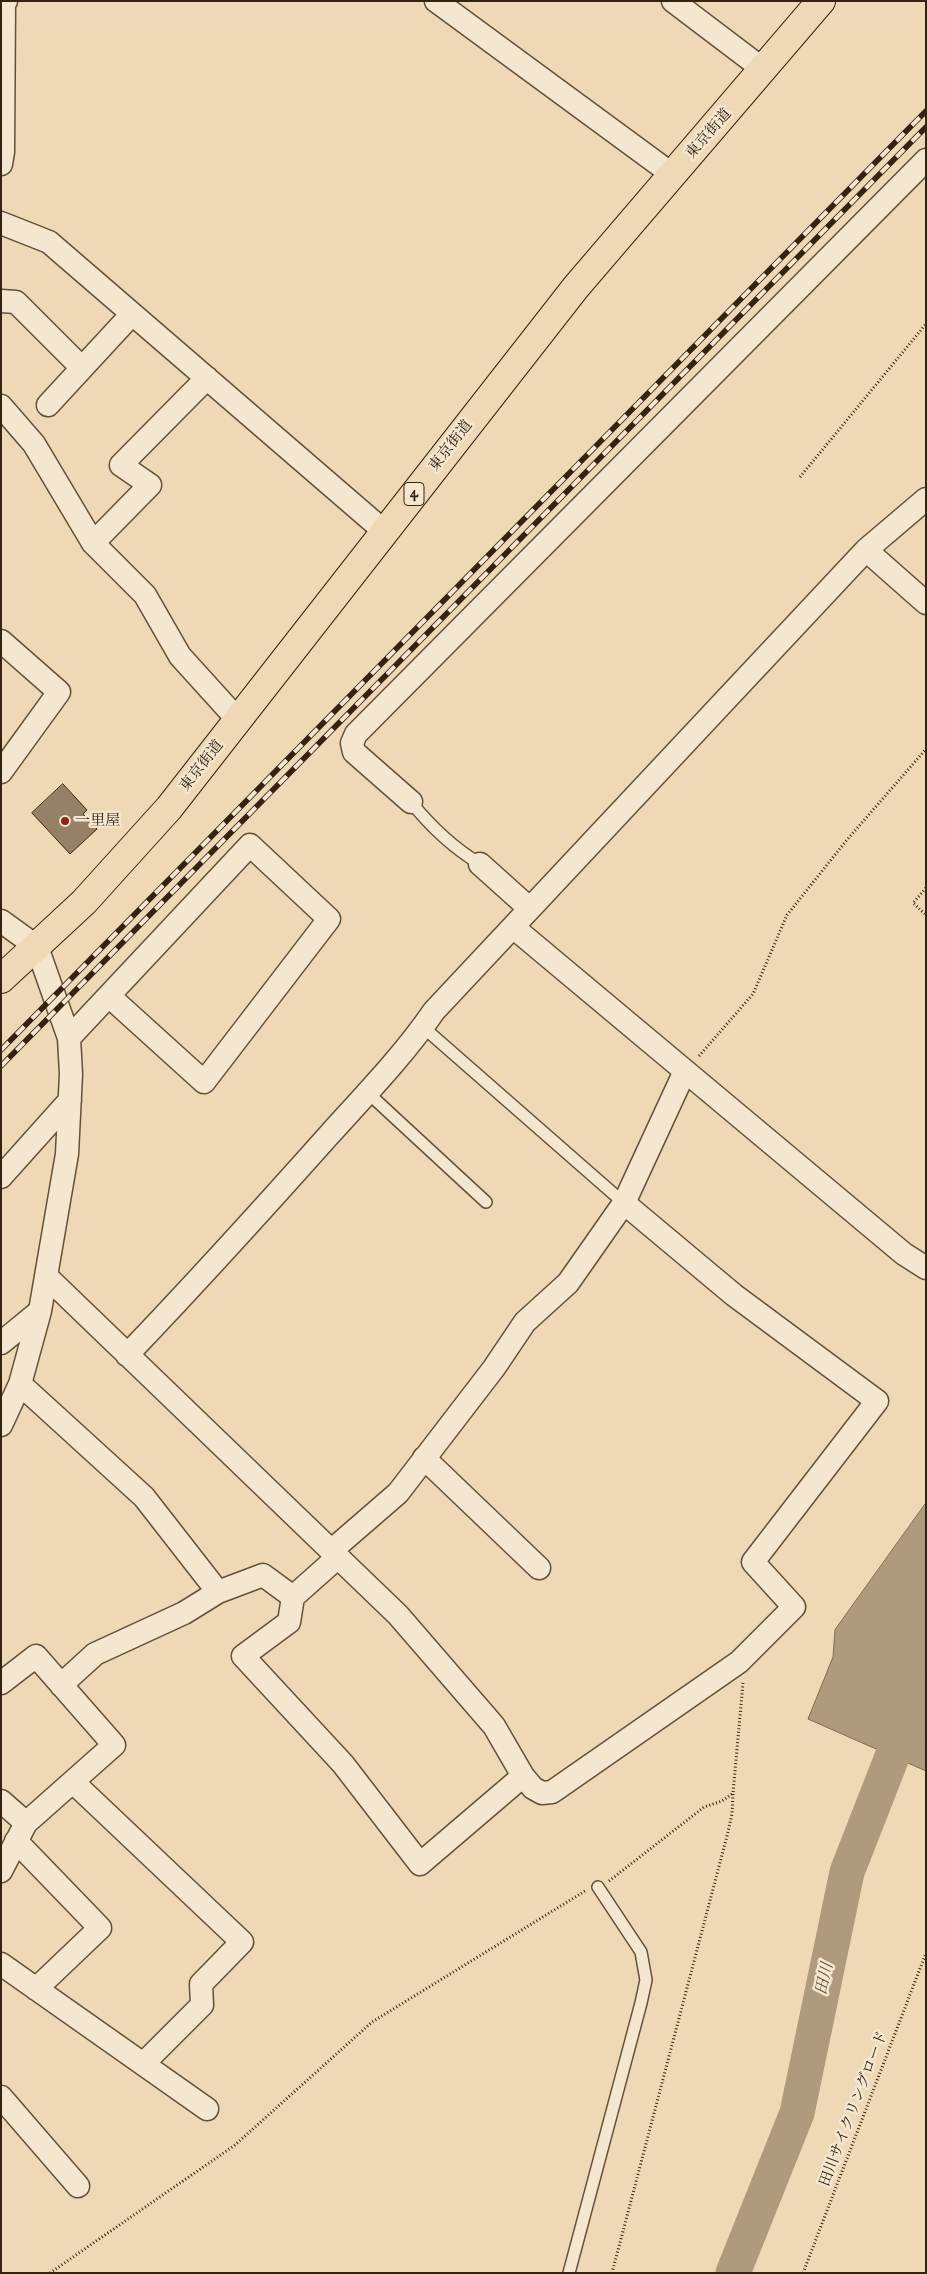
<!DOCTYPE html>
<html>
<head>
<meta charset="utf-8">
<style>
	body { margin:0 }
	#map { position:relative; width:927px; height:2274px; overflow:hidden; background:#eed8b5; font-family:"IM FELL Great Primer",serif }
	canvas { display:block }
	.frame { position:absolute; inset:0; border:2px solid #352210; pointer-events:none }
</style>
</head>
<body>
<div id="map">
<canvas width="927" height="2274"></canvas>
<div class="frame"></div>
</div>
<script>
const g = document.querySelector('canvas').getContext('2d');
g.lineJoin = 'round';
function paint(path, color) {
  g.fillStyle = color;
  g.fill(path, 'evenodd');
}
function trace(path, color, width, dash) {
  g.strokeStyle = color;
  g.lineWidth = width;
  g.lineCap = dash ? 'butt' : 'round';
  g.setLineDash(dash || []);
  g.stroke(path);
}
function write(font, color, halo, rows, align = 'center') {
  g.font = font + ' "IM FELL Great Primer","Noto Serif JP",serif';
  g.lineWidth = 5;
  g.setLineDash([]);
  g.textBaseline = 'middle';
  g.strokeStyle = halo;
  g.fillStyle = color;
  for (const [text, x, y, turn = 0] of rows) {
    g.save();
    g.translate(x, y);
    g.rotate((+turn || 0) * Math.PI / 180);
    g.textAlign = isNaN(turn) ? turn : align;
    if (halo) g.strokeText(text, 0, 0);
    g.fillText(text, 0, 0);
    g.restore();
  }
}
const water = new Path2D(`
	M 926,1503 L 926,1771 L 808,1719 L 833,1657 L 835,1630 Z`);
const river = new Path2D(`
	M 733,2273 L 797,2113 L 847,1872 L 892,1757 L 926,1690`);
const building = new Path2D(`
	M 63,784 L 87,810 L 83,814 L 97,829 L 70,854 L 32,813 Z`);
const path = new Path2D(`
	M 800,477 L 926,324
	M 926,888 L 913,903 L 926,915
	M 699,1056 L 753,994 L 787,915 L 846,841 L 926,749
	M 609,1881 L 704,1807 L 722,1801 L 733,1793 L 743,1683
	M 50,2273 L 235,2145 L 372,2022 L 585,1891
	M 612,2273 L 727,1836 L 732,1814 L 733,1794
	M 803,2273 L 926,1953`);
const lane = new Path2D(`
	M 411,802 C 431,827 452,847 480,864
	M 423,1027 L 624,1203
	M 367,1092 L 486,1202
	M 569,2273 L 641,2003 L 646,1980 L 641,1952 L 598,1887`);
const street = new Path2D(`
	M 436,1 L 673,175
	M 673,1 L 764,70
	M 1,164 L 3,152 L 4,4 L 6,1
	M 1,223 L 49,242 L 385,532
	M 1,301 L 16,302 L 82,368
	M 48,405 L 132,314
	M 1,406 L 34,444 L 93,543 L 145,595 L 180,656 L 238,720
	M 93,543 L 150,485 L 121,465 L 207,378
	M 866,550 L 926,603
	M 1,641 L 59,692 L 1,772
	M 411,802 L 354,752 L 352,743 L 356,734 L 926,160
	M 480,864 L 529,908
	M 1,921 L 37,947 L 69,1038 L 71,1074 L 67,1154 L 40,1311 L 20,1384 L 1,1425
	M 513,927 L 904,1254 L 926,1268
	M 69,1038 L 250,845 L 329,919 L 204,1082 L 109,996
	M 1,1177 L 70,1100
	M 46,1276 L 398,1615 L 494,1726 L 523,1776 L 533,1788 L 542,1793 L 552,1792 L 739,1662 L 794,1607 L 753,1562 L 877,1401 L 734,1295 L 624,1203 L 685,1071
	M 1,1343 L 40,1311
	M 127,1355 C 196,1283 263,1209 329,1135 C 365,1095 404,1055 434,1011 L 866,550 L 926,499
	M 20,1384 L 144,1497 L 218,1592
	M 424,1458 L 539,1568
	M 331,1551 L 398,1493 L 494,1368 L 525,1322 L 568,1283 L 624,1203
	M 338,1557 L 293,1597 L 289,1622 L 243,1656 L 343,1764 L 420,1864 L 523,1776
	M 1,1683 L 36,1656 L 114,1745 L 26,1823
	M 61,1685 L 95,1654 L 184,1613 L 218,1592 L 263,1575 L 293,1597
	M 73,1782 L 242,1942 L 201,1984 L 202,2005 L 143,2064
	M 1,1801 L 26,1823 L 1,1871
	M 16,1841 L 100,1928 L 36,1989
	M 1,1964 L 207,2109
	M 1,2097 L 78,2186`);
const highway = new Path2D(`
	M 1,979 L 84,902 L 169,808 L 576,287 L 821,1`);
const rail = new Path2D(`
	M 1,1050 L 926,111
	M 1,1066 L 926,127`);
const markers = [
	[65,821,5,"#8f2418"]
];
const shields = [
	[414,494,20]
];
const shieldNames = [
	["4",414,494]
];
const streetNames = [
	["東京街道",709,134,-49],
	["東京街道",451,446,-52],
	["東京街道",202,766,-52],
	["田川サイクリングロード",854,2109,-69]
];
const poiNames = [
	["一里屋",75,821]
];
const waterNames = [
	["田川",825,1979,-78]
];
paint(water, '#af9a7d');
trace(water, '#7e6a51', 1);
trace(river, '#af9a7d', 35);
paint(building, '#958166');
trace(building, '#352210', 1);
trace(lane, '#635039', 14);
trace(street, '#635039', 25);
trace(highway, '#352210', 30);
trace(path, '#352210', 3, [1, 2.5]);
trace(lane, '#f4e6cf', 11);
trace(street, '#f4e6cf', 22);
trace(highway, '#eed8b5', 28);
trace(rail, '#352210', 5.5);
trace(rail, '#f4e6cf', 4, [11]);
for (const [x, y, r, color] of markers) {
  const dot = new Path2D();
  dot.arc(x, y, r, 0, 2 * Math.PI);
  g.fillStyle = color;
  g.fill(dot);
  trace(dot, '#f4e6cf', 2);
}
for (const [x, y, w] of shields) {
  const box = new Path2D();
  box.roundRect(x - w / 2, y - 11.5, w, 23, 4);
  g.fillStyle = '#f4e6cf';
  g.fill(box);
  trace(box, '#352210', 1);
}
write('bold 14px', '#352210', null, shieldNames);
write('15px', '#352210', '#f4e6cf', streetNames);
write('15px', '#352210', '#f4e6cf', poiNames, 'left');
write('italic 16px', '#604c36', '#f4e6cf', waterNames);
</script>
</body>
</html>
